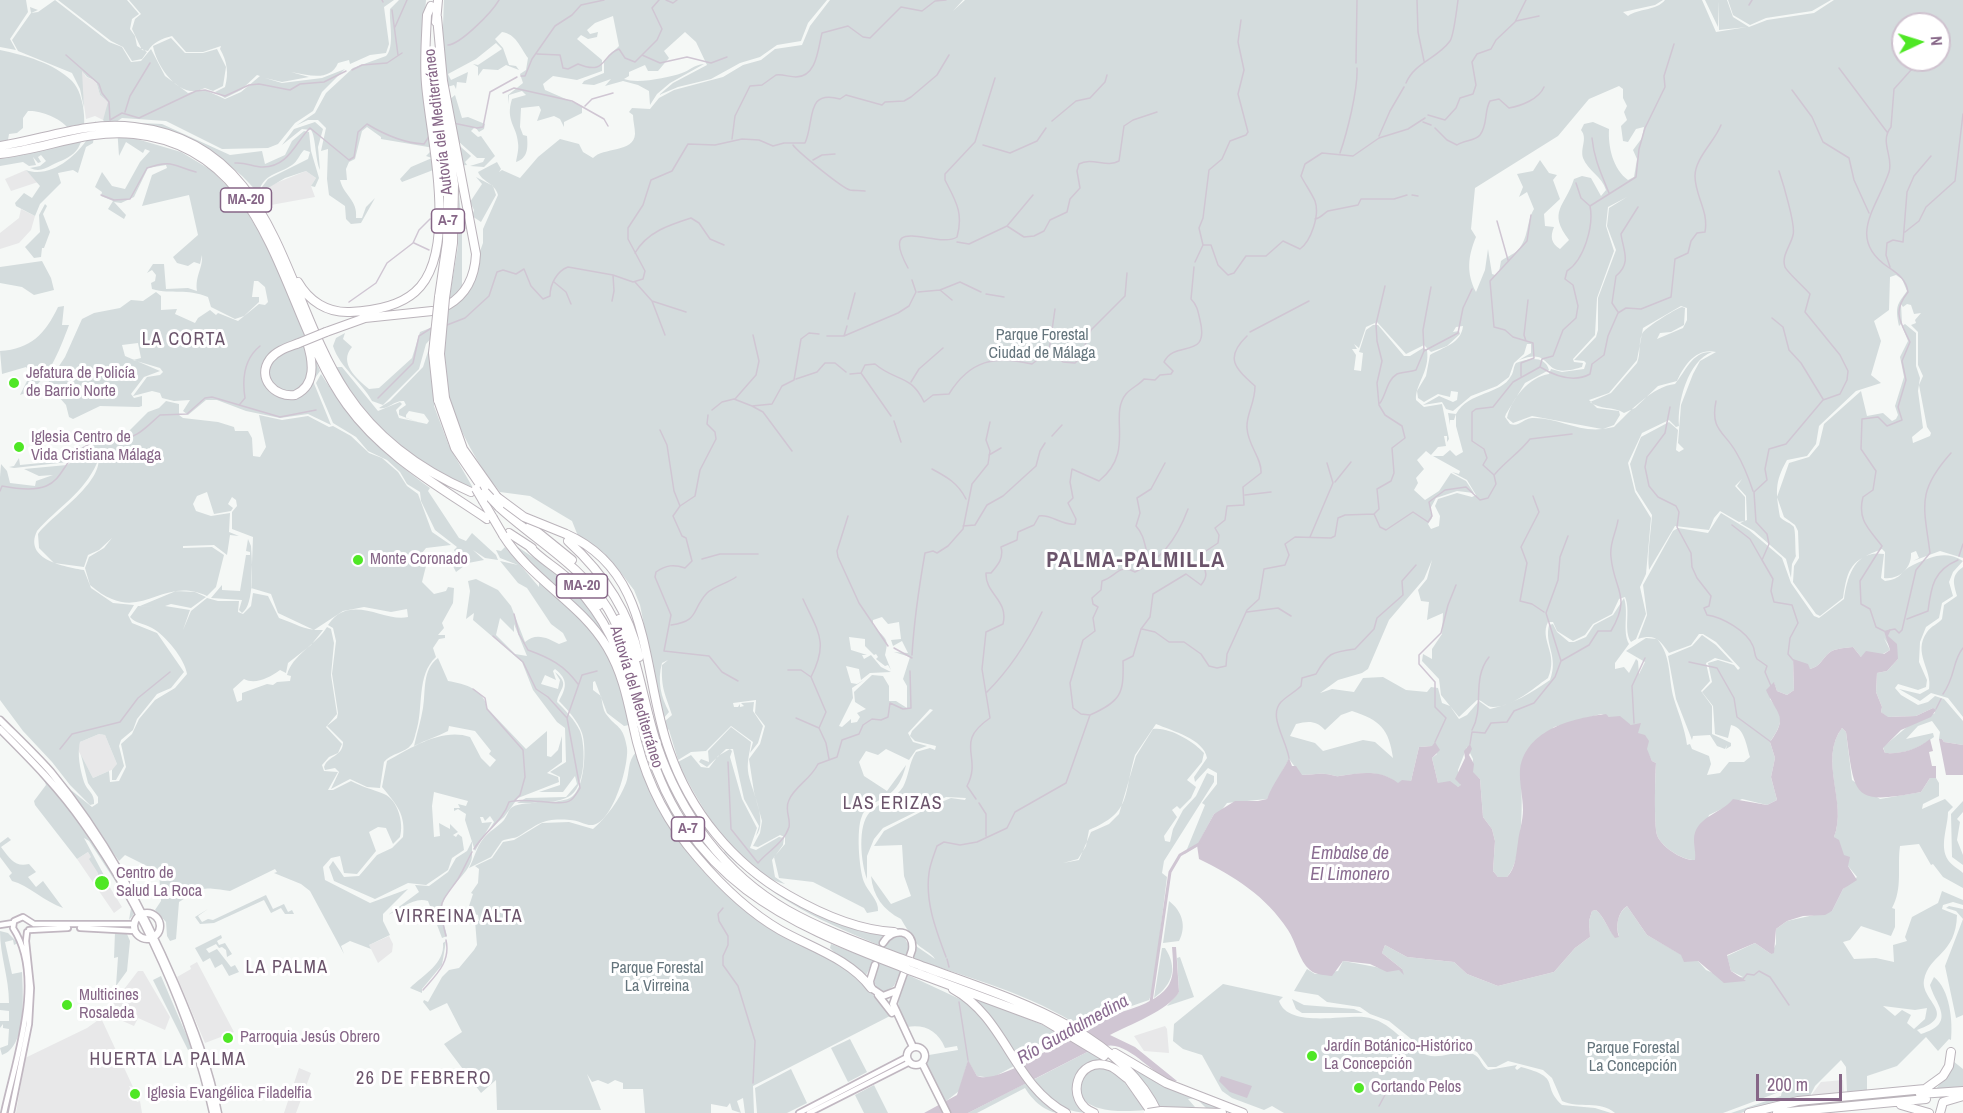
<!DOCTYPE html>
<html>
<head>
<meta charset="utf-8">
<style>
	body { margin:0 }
	#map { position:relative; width:1963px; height:1113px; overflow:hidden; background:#f5f8f6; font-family:"Archivo Narrow",sans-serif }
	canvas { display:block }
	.north { position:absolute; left:1891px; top:12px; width:60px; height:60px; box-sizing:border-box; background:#fff; border:2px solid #cfc2cf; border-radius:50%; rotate:86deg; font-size:16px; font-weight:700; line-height:24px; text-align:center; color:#866687 }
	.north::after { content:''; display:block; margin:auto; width:21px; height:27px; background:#4fe725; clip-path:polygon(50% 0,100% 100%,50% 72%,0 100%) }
	.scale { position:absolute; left:1756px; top:1074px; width:86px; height:27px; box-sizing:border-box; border:3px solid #866687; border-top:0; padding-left:8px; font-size:18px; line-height:21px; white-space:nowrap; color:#866687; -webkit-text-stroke:4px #fff; paint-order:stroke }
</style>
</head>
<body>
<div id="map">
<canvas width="1963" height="1113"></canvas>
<div class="north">N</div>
<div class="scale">200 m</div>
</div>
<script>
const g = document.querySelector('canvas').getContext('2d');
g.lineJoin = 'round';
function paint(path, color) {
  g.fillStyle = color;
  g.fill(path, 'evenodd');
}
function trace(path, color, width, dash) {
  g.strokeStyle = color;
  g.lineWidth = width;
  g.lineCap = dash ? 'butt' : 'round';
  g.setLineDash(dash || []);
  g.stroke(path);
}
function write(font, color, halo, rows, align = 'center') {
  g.font = font + ' "Archivo Narrow",sans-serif';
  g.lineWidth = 6;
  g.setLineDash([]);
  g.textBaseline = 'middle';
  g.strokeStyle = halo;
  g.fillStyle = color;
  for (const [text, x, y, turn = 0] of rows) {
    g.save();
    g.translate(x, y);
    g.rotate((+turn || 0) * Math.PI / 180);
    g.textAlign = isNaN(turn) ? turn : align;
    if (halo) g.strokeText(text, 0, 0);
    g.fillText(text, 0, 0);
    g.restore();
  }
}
const built = new Path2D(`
	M 82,70 L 86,77 L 96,81 L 100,95 L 108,102 L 109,107 L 103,120 L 95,116 L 86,119 L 81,83 Z
	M 26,170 L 38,182 L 11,191 L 5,179 Z
	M 306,171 L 316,178 L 311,186 L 315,197 L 271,205 L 264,191 L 266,187 Z
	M 21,209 L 35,216 L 31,230 L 19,243 L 0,249 L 0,233 L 19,218 Z
	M 99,734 L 105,735 L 117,764 L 116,768 L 93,778 L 78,750 L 80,742 Z
	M 88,852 L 122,907 L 114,913 L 77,859 Z
	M 389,936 L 393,944 L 392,952 L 378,963 L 369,945 Z
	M 197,962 L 234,1032 L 205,1043 L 177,977 L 191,969 L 190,966 Z
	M 138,971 L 143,971 L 170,1017 L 165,1030 L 138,1018 L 134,1026 L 109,1015 L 106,1018 L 105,1014 Z
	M 101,1018 L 133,1087 L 129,1086 L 137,1102 L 140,1101 L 142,1113 L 16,1113 L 25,1058 L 87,1028 Z
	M 1165,1026 L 1167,1029 L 1169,1053 L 1144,1051 L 1134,1036 Z
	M 299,1068 L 311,1073 L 296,1113 L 284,1113 Z
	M 1843,1080 L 1844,1095 L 1810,1097 L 1821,1082 Z`);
const green = new Path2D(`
	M 0,0 L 26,0 L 28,12 L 10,39 L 16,50 L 0,47 Z
	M 55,0 L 109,42 L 122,47 L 131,62 L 141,61 L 151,49 L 165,76 L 188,93 L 197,91 C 175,94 156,64 153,46 L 171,38 L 185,53 L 203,53 L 217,49 L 226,67 L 223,86 L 213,91 L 205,88 L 197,91 L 205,90 L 225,99 L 241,92 L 260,76 L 257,75 L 241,90 L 225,98 L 215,92 L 225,87 C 229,73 227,61 220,49 L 221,46 L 203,52 L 186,52 L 172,36 C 163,38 152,43 148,51 L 142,50 L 132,29 L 135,19 L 141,14 L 129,0 L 394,0 L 384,7 L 389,44 L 386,53 L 370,55 L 350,64 L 349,60 L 338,63 C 330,82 309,75 291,72 L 309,77 L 282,82 L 265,78 L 282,83 L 322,78 L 345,69 L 322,92 L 313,111 L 295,123 L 278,144 L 268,148 L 222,149 L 166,121 L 122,118 L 109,127 L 103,120 L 108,102 L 100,95 L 96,81 L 87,77 L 82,71 L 84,108 L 80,89 L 72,73 L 18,51 L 12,40 L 31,13 L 30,7 L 38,10 L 31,13 L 38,12 Z
	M 58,0 L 127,0 L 139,14 L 132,19 L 130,29 L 135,36 L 137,46 L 147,52 L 142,59 L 132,61 L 123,47 L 111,41 Z
	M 399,0 L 426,0 L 422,59 L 426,102 L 449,100 L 455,95 L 462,118 L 468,117 L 485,124 L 484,129 L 479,132 L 475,127 L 471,131 L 478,137 L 481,136 L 495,156 L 484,167 L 470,166 L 483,162 L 485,158 L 477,158 L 458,141 L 446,137 L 440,138 L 434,147 L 442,141 L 453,140 L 471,156 L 465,162 L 467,165 L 457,166 L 452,143 L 438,145 L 441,167 L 402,182 L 400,179 L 411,167 L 432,158 L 426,156 L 434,148 L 381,139 L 381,137 L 367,127 L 362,131 L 355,159 L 349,162 L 346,169 L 347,180 L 340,180 C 344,196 358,200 356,218 L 362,218 L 366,207 L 375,198 L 361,223 L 351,224 L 346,219 L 345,206 L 329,195 L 327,179 L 328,149 L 321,151 L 326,128 L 318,120 L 308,120 L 297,125 L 315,113 L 326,93 L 353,68 L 386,56 C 395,47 389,23 390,9 Z
	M 444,0 L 827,0 L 808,23 L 801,41 L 777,45 L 760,57 L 740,63 L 711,79 L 678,87 L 659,95 L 673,83 L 707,65 L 696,42 L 685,32 L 664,51 L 669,58 L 658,71 L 648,71 L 645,65 L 629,72 L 629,76 L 624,79 C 637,84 668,78 682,73 C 691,70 693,65 704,64 L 670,83 L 657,94 L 650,105 L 649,91 L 638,85 L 623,81 L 605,86 L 611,79 L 594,85 L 582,84 L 584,81 L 604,73 L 604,61 L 619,46 L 613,16 L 595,23 L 587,30 L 590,34 L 598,32 L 597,37 L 588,39 L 581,35 L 577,39 L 602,60 L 602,71 L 577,80 L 553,76 L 543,84 L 545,90 L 582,106 L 582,113 L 564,122 L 564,127 L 560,119 L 554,116 L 537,121 L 541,110 L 539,106 L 521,108 L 520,127 L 523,135 L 527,136 C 528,148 528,158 516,162 C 517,156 519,149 518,143 C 517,126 505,121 512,99 L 526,95 L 522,91 L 509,95 L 508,104 L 508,95 L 523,83 L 520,74 L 526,70 L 528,58 C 520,47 516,34 502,32 L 495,39 L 503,48 L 509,65 L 516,66 L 519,70 L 506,65 L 498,70 L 483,69 L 478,76 L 478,67 L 473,64 L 478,65 L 502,49 L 496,43 L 476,59 L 448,74 L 451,80 L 468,72 L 466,83 L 457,82 L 456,89 L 454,85 L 447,87 L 442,51 Z
	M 830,0 L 963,0 L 953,11 L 965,0 L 1663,0 L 1655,5 L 1623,12 L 1628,16 C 1639,8 1656,11 1665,0 L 1702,0 L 1716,32 L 1747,27 L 1719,30 L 1718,1 L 1718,27 L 1705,0 L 1727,0 L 1733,17 L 1749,27 L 1767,20 L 1814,13 L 1834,0 L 1963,0 L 1963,558 L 1940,551 L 1913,561 L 1919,558 L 1916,551 L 1911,553 C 1912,568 1899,580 1884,578 L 1885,552 L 1882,549 C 1851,561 1848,566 1843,598 L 1820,616 L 1816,614 L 1793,582 L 1794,566 L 1799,558 L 1798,531 L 1795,525 L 1784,517 L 1777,497 L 1789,463 L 1809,457 L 1819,445 L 1824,424 L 1861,391 L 1867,416 L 1883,413 L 1892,421 L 1896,419 L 1898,415 L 1895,406 L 1904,377 L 1900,357 L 1908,341 L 1902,326 L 1905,324 L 1916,333 L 1916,366 L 1920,378 L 1918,391 L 1923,428 L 1912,437 L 1913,443 L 1930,436 L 1931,433 L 1927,427 L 1919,385 L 1923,376 L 1918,365 L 1918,332 L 1911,325 L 1916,323 L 1915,320 L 1921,313 L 1914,314 L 1911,305 L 1907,304 L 1903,307 L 1901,304 L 1902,323 L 1899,326 C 1895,306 1897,305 1907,291 L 1902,279 L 1896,275 L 1890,277 L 1889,310 L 1874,321 L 1881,341 L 1871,375 L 1881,383 L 1856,391 L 1819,426 L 1816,444 L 1807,456 L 1787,460 C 1774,483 1776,493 1780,517 C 1785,522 1789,522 1793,526 C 1796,527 1795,550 1796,556 L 1792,564 L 1791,578 L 1786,559 L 1754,531 L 1740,523 L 1747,520 L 1746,496 L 1737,486 L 1742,479 L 1735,486 L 1745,497 L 1745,521 L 1739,522 L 1720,511 L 1714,518 L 1709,530 L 1675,526 L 1649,570 C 1647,553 1651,532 1652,515 L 1636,490 L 1630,464 L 1641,437 L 1669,422 L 1678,430 L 1676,450 L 1679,452 L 1684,449 L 1678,443 L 1681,405 L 1693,374 L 1700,361 L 1716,352 C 1697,347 1684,365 1677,381 L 1658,386 L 1635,408 L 1624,413 C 1613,406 1600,410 1590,402 L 1611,393 L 1637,363 C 1641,354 1638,344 1642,334 C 1643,329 1675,309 1682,307 L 1685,308 L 1684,325 L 1671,332 L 1660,333 L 1657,339 L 1683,328 L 1687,320 L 1687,308 L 1681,306 L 1643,328 L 1637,360 L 1609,393 L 1589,400 L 1597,408 L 1619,411 L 1620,415 L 1614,425 L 1603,429 L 1614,427 C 1629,412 1653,386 1675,384 C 1686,371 1692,351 1712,352 C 1688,361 1677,402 1679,426 L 1676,427 L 1669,420 L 1642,433 L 1628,463 L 1635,492 L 1651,518 L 1646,574 L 1640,587 L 1646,614 L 1636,639 L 1631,642 C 1623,630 1631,611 1625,597 L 1619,599 L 1612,614 L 1593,624 L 1585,635 L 1573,641 L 1557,631 L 1553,622 L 1548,622 C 1539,640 1559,653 1548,678 C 1532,689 1515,706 1493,707 C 1486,707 1483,700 1477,700 L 1459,717 L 1441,695 L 1439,679 L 1422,661 L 1423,654 L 1432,659 L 1432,649 L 1442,634 L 1443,613 L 1427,620 L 1429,602 L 1421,601 L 1418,590 L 1427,579 L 1432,560 L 1424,579 L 1389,620 L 1368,669 L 1362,673 L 1338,680 L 1320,693 L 1332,689 L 1354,692 L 1363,678 L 1383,677 L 1406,690 L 1427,692 L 1431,687 L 1438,688 L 1442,703 L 1450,706 L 1459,719 L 1467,715 L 1479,701 L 1490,709 C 1514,704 1531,693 1550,680 C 1559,656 1544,645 1549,625 L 1553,624 L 1557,632 L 1569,642 L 1574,642 L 1586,637 L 1594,625 L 1613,615 L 1624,598 C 1629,613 1622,631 1629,644 L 1615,663 L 1615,669 L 1624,667 L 1629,673 L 1636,659 L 1638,661 L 1639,674 L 1645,662 L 1626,651 L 1646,638 L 1657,639 C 1672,656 1668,679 1674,699 C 1679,715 1685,729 1687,745 L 1690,744 L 1692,749 L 1709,756 L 1711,764 L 1707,775 L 1720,773 L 1729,762 L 1744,762 L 1750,757 C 1746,745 1745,728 1731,725 L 1728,738 L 1715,734 L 1713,706 L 1702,692 L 1712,682 L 1708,663 L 1718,660 L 1734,665 L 1738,670 L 1740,668 L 1716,642 L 1703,634 L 1699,634 L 1691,645 L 1669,653 C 1659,639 1655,634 1638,639 L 1647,615 L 1643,585 L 1673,531 L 1678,528 L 1708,533 L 1721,513 L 1749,530 L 1782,558 L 1791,583 L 1814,616 L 1819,618 L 1844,599 C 1847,577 1855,549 1884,554 L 1881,578 L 1885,581 C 1903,579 1900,571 1913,565 C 1931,557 1945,550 1963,561 L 1953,572 L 1949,582 L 1953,596 L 1942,603 L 1939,618 L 1926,627 L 1920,642 L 1919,662 L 1927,680 L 1926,687 L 1918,690 L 1898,684 L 1895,688 L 1901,695 L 1918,705 L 1928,702 L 1935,696 L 1944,699 L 1963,721 L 1963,745 L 1944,742 L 1942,739 L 1939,739 L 1940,732 L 1932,721 L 1918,726 L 1906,739 L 1933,733 L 1934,737 C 1918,749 1905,754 1885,753 L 1883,747 L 1908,726 L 1935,713 L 1933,708 L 1916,716 L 1887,717 L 1881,712 L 1882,707 L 1876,692 L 1877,673 L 1887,671 L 1898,659 L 1884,638 L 1890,650 L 1883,654 L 1861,657 L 1853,647 C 1846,648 1835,648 1829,653 C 1821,660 1821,666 1810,669 L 1793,660 L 1794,690 L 1787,695 L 1777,691 L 1774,683 L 1770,699 C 1785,717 1782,724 1770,742 L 1775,758 L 1771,777 L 1777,800 L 1767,805 L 1742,799 L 1709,815 L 1696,860 C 1683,861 1661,847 1657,835 C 1654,826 1655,775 1656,763 L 1652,761 L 1638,733 L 1631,725 L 1601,714 L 1554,727 L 1520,770 C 1523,793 1524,860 1507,877 L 1498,877 L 1493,871 L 1495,841 L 1492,829 L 1483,817 L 1480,779 L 1472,772 L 1473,759 L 1467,747 L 1458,770 L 1461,786 L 1458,787 L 1438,783 L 1432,758 L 1437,754 L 1432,746 L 1419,747 L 1411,781 L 1398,784 C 1381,769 1360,773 1339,776 C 1335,777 1330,774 1325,774 C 1318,773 1309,775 1301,775 L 1289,759 L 1267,799 L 1227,803 L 1221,811 L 1214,814 L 1197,846 L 1185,854 L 1205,805 L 1202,803 L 1217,784 L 1217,773 L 1208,768 L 1195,782 L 1194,777 L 1207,758 C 1204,739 1172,731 1156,724 L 1135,755 C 1123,796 1132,812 1089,830 L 1086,846 L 1078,859 L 1063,863 L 1079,860 L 1091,832 L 1109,824 L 1119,814 L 1136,756 L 1153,729 C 1168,726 1195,742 1204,753 L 1202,762 L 1187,780 L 1196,787 L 1191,798 L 1180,809 L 1177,806 L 1172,810 L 1177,817 L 1164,836 L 1165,841 L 1170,842 L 1173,829 L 1183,810 L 1196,796 L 1207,773 L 1214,776 L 1214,782 L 1164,861 L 1162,873 L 1167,877 L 1153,990 L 1149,1000 L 1097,1018 L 1082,1028 C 1032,994 968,978 912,958 L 916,946 L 935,959 C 931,952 921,949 916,943 C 911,934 905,927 901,919 C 883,910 873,896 871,876 L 891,904 L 911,896 L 904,876 L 902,845 L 874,846 L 884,831 L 932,806 L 951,798 L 965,800 L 966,798 L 946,797 L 883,828 L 874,839 L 867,856 L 867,879 C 861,863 857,825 870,812 C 880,802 896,799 903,787 C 909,776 909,762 916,752 L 930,748 L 935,750 L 936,746 L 915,741 L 910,736 L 912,731 L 933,710 L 930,709 L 908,733 L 913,742 L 927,746 L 916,750 L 909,760 L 886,749 L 878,755 L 866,751 L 859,762 L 864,776 L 887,791 L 906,765 C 896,806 871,795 862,816 C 856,829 859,869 864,882 C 868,892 879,900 878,911 L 867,913 L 864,908 L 813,882 L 779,878 L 774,857 L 785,844 L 785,837 L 780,835 L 758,847 L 753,846 L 760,833 L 762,821 L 754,792 L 749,759 L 760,744 L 765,726 L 755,713 L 756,700 L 733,703 L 734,707 L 738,707 L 740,704 L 740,707 L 744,706 L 741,703 L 754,702 L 753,711 L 763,726 L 758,743 L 750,753 L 753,742 L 731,726 L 706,751 L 691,752 L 678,760 L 669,730 L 666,728 L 664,722 L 672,715 C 665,693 661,689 662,665 L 668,660 L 662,663 C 657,681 661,697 669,712 L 663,719 L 640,605 L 634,590 L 621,573 L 604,553 L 578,536 L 572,521 L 530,496 L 500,492 C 476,463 461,433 448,398 L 435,401 L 434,406 L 449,446 L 473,488 C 411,461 370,428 336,367 L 342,367 L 378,411 L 400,402 L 402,404 L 396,410 L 399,418 L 427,424 L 429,421 L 424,414 L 409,411 L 406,415 L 406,418 L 420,423 L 399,415 L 399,410 L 406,405 L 404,401 C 394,400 388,410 379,408 L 390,401 L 423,367 L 433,336 L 426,344 L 419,369 L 383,405 L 372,401 C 362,382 340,368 333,346 L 336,338 L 345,333 L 343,339 L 352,347 C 338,363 357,379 369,389 L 379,388 L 412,358 L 420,332 L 445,322 L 448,308 L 456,302 L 479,254 L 483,243 L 483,229 L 498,195 C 495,183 482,182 478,172 L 497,162 L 501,169 L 499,172 L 502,170 L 520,178 L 538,157 L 560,139 L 579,144 L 583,152 L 593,158 C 603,147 634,153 635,134 C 635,128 633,121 633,115 L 629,112 L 632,108 L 650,109 L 659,98 L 674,90 L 723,77 L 743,65 L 761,60 L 775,49 L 802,45 L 810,26 ZM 1903,24 L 1939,24 L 1939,60 L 1903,60 ZM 1619,86 L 1623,89 L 1623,98 L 1627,106 L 1624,112 L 1627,120 L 1621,126 L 1623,141 L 1628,142 L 1636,129 L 1644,127 L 1642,138 L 1633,150 L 1637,159 L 1634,177 L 1628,180 C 1613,169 1608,147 1609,129 L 1593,122 L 1584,124 L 1581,130 C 1588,139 1580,147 1583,158 C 1588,171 1602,176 1606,190 L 1601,196 L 1591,178 L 1582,176 L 1574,179 C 1565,207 1547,211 1569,240 L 1560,249 C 1551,243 1550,237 1554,227 L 1545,226 L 1544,214 L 1560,199 L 1553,180 L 1557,175 L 1549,173 L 1540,160 L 1533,171 L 1517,174 L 1523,187 L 1519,197 L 1527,192 L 1534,209 C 1526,222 1529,238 1518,250 C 1513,255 1506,257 1501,261 L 1499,272 L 1495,275 L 1492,274 L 1488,249 L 1485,270 L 1476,292 C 1466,273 1468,256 1476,237 L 1471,229 L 1475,188 L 1558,136 L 1589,99 ZM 1627,197 L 1609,208 L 1607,226 L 1616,250 L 1598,298 L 1598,330 L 1596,337 L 1574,360 L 1584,361 L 1586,363 L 1584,369 L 1562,372 L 1551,369 L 1549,374 C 1529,377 1511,399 1507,418 L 1513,423 L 1532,416 L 1602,429 C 1578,432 1556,417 1532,418 C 1522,419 1520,427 1510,424 L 1505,417 L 1506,414 L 1525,383 L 1549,370 C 1545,355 1528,358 1516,363 C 1513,367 1514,372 1511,376 C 1501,395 1469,391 1456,414 L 1448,413 L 1450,425 L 1450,420 L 1454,420 L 1456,414 L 1456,426 L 1463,452 L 1456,456 L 1450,450 L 1443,456 L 1433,456 L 1460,471 L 1459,474 L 1452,472 L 1467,480 L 1476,495 L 1472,497 L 1457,493 L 1438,499 L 1435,506 L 1440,516 L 1439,526 L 1431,529 L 1428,524 L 1432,518 L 1430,509 L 1436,498 L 1457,491 L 1474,493 L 1466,481 L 1451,473 L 1439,491 L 1425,500 L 1414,490 L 1418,483 L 1416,478 L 1424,469 L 1417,460 L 1426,451 L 1431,455 L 1438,447 L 1446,446 L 1444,436 L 1447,436 L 1447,442 L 1449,439 L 1442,404 L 1424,407 L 1416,400 C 1415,384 1430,372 1427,350 L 1423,348 L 1410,356 L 1404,356 L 1378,325 L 1373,325 L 1366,330 L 1359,352 L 1363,353 L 1361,371 L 1354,370 L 1356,355 L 1352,349 L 1357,349 L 1354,344 L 1359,348 L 1366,327 L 1377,322 L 1406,354 L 1424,345 L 1431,352 L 1447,346 L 1460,334 L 1459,331 L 1453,332 L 1456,327 L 1463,326 C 1461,344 1443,347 1430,355 L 1426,376 L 1417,391 L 1418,398 L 1424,402 L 1438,394 L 1450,397 L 1451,391 L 1458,392 L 1457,400 L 1453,402 L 1439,396 L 1423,405 L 1442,402 L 1446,409 L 1453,411 L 1471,396 L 1497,386 L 1509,377 L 1514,363 L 1524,354 L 1527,344 L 1531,344 L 1531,353 L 1519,360 C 1547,349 1544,367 1558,370 C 1564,372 1576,369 1582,367 L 1583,363 L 1574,362 L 1573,359 L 1595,335 L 1597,298 L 1614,251 L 1606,226 L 1608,207 ZM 882,617 L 888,624 L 899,622 L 901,639 L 891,640 L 893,646 L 902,641 L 908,653 L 894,652 L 910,657 L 903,679 L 907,686 L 907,708 L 896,701 L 889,701 L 889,686 L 883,676 L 872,675 L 854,692 L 855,702 L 866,709 L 857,713 L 860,717 L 857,722 L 851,723 L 851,719 L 842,727 L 839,726 L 853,698 L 852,688 L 864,680 L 857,684 L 851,683 L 846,666 L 859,669 L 861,680 L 870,673 L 891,672 L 881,667 L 871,655 L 864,659 L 862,655 L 867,655 L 851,650 L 849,637 L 865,639 L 865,646 L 874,655 L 876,654 L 878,657 L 876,659 L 885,666 L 888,665 L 891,670 L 885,655 C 890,636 884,639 873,625 L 873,620 ZM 1352,711 C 1380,720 1389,729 1393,758 L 1375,742 L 1363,740 L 1323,751 L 1315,743 L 1290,736 L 1296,724 C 1308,721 1316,720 1325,730 L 1341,715 Z
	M 1728,0 L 1831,0 L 1812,11 L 1766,18 L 1750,25 L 1733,15 Z
	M 0,50 C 24,55 54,63 72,81 C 86,95 89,136 76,151 C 70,158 60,161 52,165 C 44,169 39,172 30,168 L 40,166 L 46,161 L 41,155 L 38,157 L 41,162 L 38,163 L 33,157 L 36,165 L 29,166 L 23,162 L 0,166 L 0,156 L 78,138 L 76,125 L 67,127 C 60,118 39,110 28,111 L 23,118 L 23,128 L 17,133 L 9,134 L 8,140 L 0,142 Z
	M 96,121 L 93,143 L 86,147 L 78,173 L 73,170 L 58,173 L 61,183 L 40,204 L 35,216 L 16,206 L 15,203 L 24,193 L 32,198 L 40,186 L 26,170 C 49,179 76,157 88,138 C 91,132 91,126 96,121 Z
	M 120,122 L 162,124 L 230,155 L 262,151 L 265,164 L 285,155 L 292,141 L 304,131 L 309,132 L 311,151 L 319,178 L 315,187 L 311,186 L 316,178 L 306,171 L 285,178 L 263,191 L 262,187 L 268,179 L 308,159 L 310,152 L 304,150 C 299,155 298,161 292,165 C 279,174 267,173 260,188 L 271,205 L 269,208 C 237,160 191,136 136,124 L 130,137 L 181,152 L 211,170 L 238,197 L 268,247 L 320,371 L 313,381 L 331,425 L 308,414 L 280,418 L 246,411 L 217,400 L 206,400 L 188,415 L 183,411 L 190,400 L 174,401 L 162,398 L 160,393 L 152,391 L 133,396 L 147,377 L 160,375 L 163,372 L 160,368 L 133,360 L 141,358 L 138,343 L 122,345 L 125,356 L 160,371 L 144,377 L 131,394 L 134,398 L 142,396 L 142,406 L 139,407 L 100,406 L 73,419 L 69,417 L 66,405 L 59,397 L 40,395 L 65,357 L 82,319 L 94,313 L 120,308 L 131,300 L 143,301 L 156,292 L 161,296 L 161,310 L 177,309 L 175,314 L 195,323 L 198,318 L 210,310 L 216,315 L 218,313 L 238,321 L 259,304 L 265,305 L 268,302 L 265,287 L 258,281 L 254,281 L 252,297 L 259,297 L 259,302 L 244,316 L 235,319 L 211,307 L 208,297 C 186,288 173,295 152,289 L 151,283 L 155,281 L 156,275 L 152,270 L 147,273 L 153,264 L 164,264 L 166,289 L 188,288 L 197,291 C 195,275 203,269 202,255 L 200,264 L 194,262 L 188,266 L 177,263 L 173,257 L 198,235 L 189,195 L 142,206 L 152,175 L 167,168 L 166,165 L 148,168 L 134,197 L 121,203 L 114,202 L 126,215 L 124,219 L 108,209 L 113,201 L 101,196 L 102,192 L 95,187 L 102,172 L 112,186 L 125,189 L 140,162 L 150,151 L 145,149 L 143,153 L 126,142 L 119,156 L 117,127 Z
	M 315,122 L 323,129 L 318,147 L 320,170 C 315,159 316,137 311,130 L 302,129 L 282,145 L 294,129 Z
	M 476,177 L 493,186 L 496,195 L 481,222 L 472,216 L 474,210 L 470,202 L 482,184 Z
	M 459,194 L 462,227 L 462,290 L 449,301 L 458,246 Z
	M 45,204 L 47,206 L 43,214 L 50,232 L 44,248 L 42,248 L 41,257 L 34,258 L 25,247 L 40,232 L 39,215 Z
	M 42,261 L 51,278 L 54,290 L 34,295 L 22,287 L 0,283 L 0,267 Z
	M 64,306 L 62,325 L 69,325 C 60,349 46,388 20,395 L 31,373 L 26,367 L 2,374 L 0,351 C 31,349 45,334 58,307 Z
	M 321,374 C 352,423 383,454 430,488 L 428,491 L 459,538 L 466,541 L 472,533 L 496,555 L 498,560 L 485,558 L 473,550 L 484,560 L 468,563 L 456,572 L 451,562 L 458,557 L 454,550 L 457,547 L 435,530 L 421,501 L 420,492 L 407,484 L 400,472 L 387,460 L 368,451 L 356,437 L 333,423 L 316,383 Z
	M 166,401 L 179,404 L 179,415 L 183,418 L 218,422 L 234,427 L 235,431 L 248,431 L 252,438 L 253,456 L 260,457 L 266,447 L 259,415 L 282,420 L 308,416 L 329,427 L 333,426 L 351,436 L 369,453 L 382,458 L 398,472 L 407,486 L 418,494 L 432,532 L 451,545 L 426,548 L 422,553 L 427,562 L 422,582 L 434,594 L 446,591 L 448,587 L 454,588 L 453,603 L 442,623 L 444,628 L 438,635 L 445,635 L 445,638 L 439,639 L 433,648 L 436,657 C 416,675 424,708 416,732 C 415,735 414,742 411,745 C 405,753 391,753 384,762 L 380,788 L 367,787 L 350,779 L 331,789 L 339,772 L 335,768 L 325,770 L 324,767 C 328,755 343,757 343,742 L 327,726 L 337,718 L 338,713 L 332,674 L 336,641 L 333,628 L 328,625 C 350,592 385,623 408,617 L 407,609 L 391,612 L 364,607 L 343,611 L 314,630 L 278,613 L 271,594 L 251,588 L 253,537 L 232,529 L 232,512 L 237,506 L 236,500 L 232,497 L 228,504 L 233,508 L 231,511 L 214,514 L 207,492 L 197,496 L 193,504 L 196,511 L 211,516 L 230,513 L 229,532 L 239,536 L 230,535 L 227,555 L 214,545 L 183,546 L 183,548 L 212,547 L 224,555 L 216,587 L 207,596 C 159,574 141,629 90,585 L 85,568 L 89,557 L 104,548 L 112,538 L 99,550 L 88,555 L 84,567 L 54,563 L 39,548 L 38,534 C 53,514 105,482 98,455 L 90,450 L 80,453 L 68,462 L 14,468 L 9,467 L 14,466 L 19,458 L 20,465 L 41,463 L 40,454 L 58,452 L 59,460 L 68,459 L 67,452 L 79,444 L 81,448 L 105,436 L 128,432 L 148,412 L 159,408 Z
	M 93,453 L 97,463 C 84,493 57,508 37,531 C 23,560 66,567 84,570 L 91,588 L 113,603 L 134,605 L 128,615 L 132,623 L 157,633 L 184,672 L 171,688 L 157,694 L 137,719 L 133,730 L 121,740 L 119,746 L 124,766 L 116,780 L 112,780 L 112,770 L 117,764 L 105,735 L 99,734 L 80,742 C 77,754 80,769 84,782 C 87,791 95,793 94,804 L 90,805 L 70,785 L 52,762 L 23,731 L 0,700 L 0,477 L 1,464 L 7,471 L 10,483 L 35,486 L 36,481 L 53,475 L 39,476 L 24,469 L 67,465 L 83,454 Z
	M 248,539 L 251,546 C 252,561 255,605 242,613 L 239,610 L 242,600 L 211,598 L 222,585 L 222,590 L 240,591 L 246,555 L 250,555 L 250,552 L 246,551 Z
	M 513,544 C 560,574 587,597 613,647 L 612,650 L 534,572 Z
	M 505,547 L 539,587 L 539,582 C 573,610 609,640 622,684 C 626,697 627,712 629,725 L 624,726 L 607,713 L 595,681 L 593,682 L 593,690 L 601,696 C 602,701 603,710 606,714 C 617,729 623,724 627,748 C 629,765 613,822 593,825 C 586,826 578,820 570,820 C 544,818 540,823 519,836 C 514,839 507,838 502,841 L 491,857 L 469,868 C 474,859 477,846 483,839 C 489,831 498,827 504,820 C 507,816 508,811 511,808 C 520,800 556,805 570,798 C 585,791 587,747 582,733 C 578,721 567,709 559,701 C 566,688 569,680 555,669 L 553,671 L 556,680 L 545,675 L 541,684 L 558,689 L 560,680 L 555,672 C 571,685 559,688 557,702 C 565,710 575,720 580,731 C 586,747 586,789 568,797 C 555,804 531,803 517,803 L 526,798 L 566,797 L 577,784 L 575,776 L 563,792 L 539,792 L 560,785 L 560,777 L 550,772 L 566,762 L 565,728 L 557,722 L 533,690 L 522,662 L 473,620 L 474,613 L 466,619 L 470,591 L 468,581 L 476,579 L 498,590 L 511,606 L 525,642 C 536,632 548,638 559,644 L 567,641 L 563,633 L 551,624 L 527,588 L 518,583 L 500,561 L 518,565 L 500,558 L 496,550 L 501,551 ZM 500,618 L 514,632 L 514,624 L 527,656 L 515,654 L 496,635 Z
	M 1963,567 L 1963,717 L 1948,698 L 1931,693 L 1920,701 L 1899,689 L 1920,694 L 1929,689 C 1933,670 1912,653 1927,632 C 1931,626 1938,624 1942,619 L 1944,605 L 1957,596 C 1954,584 1950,576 1963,567 Z
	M 176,591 L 195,592 L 206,597 L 191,608 L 171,604 L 165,606 L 190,610 L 183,630 L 191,611 L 207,598 L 218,601 L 239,601 L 238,612 L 243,614 L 251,606 L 253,593 L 268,596 L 279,618 C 297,624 305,631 323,630 L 311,645 L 288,663 L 286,673 L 280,670 C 269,678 255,685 244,679 L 233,689 L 237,702 L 242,700 L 242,693 L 267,684 L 273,685 L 277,682 L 290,681 L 291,676 L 287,675 C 292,655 316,645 327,627 L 331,629 L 334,643 L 331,675 L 337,714 L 326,727 L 342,744 L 338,753 L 329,757 L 322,765 L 324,771 L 338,772 L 328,790 L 333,790 L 351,781 C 362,787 372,789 384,794 C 398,800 404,823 400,837 L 393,844 L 386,828 L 378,827 L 369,832 L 376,851 L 357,874 L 344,873 L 340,856 L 331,858 L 323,867 L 325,880 L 370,903 L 408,889 L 383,914 L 383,921 L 390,935 L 369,945 L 371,949 L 350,941 L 341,946 L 344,954 L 310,891 L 301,884 L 274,873 L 277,872 L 275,869 L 230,891 C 202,887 204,886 179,902 L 176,939 L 170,941 L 167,936 L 166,922 L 155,910 L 161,901 L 159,872 L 125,855 L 119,861 L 52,768 L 71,790 L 92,807 L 98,803 L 98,797 L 88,783 L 81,755 L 93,778 L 109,771 L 110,782 L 119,781 L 126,767 L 121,744 L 132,734 L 139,719 L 155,700 L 175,688 L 187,674 C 185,659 165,635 152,628 C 144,623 136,624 130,617 L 138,606 L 164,607 L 140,606 Z
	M 1702,635 L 1716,645 L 1733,663 L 1715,658 L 1706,663 L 1710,681 L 1701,691 L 1712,706 L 1712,734 L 1731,743 L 1731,746 L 1726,749 L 1727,745 L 1725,749 L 1717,746 L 1710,735 L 1693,736 L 1692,740 L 1676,699 L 1668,656 L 1692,646 Z
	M 438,658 L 448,681 C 465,684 484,689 487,708 L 526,749 L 547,731 L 547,756 L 551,757 L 558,750 L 562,736 L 562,762 L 547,773 L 558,777 L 559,782 L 518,798 L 504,817 L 489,830 L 494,822 L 490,816 L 485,821 L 483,817 L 480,817 L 482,823 L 492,822 L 475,851 L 465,820 L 466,814 L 458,809 L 454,811 L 454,808 L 460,808 L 458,804 L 466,806 L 468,801 L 434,792 L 432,806 L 434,837 L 440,836 L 439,823 L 450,829 L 450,824 L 458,832 L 453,835 L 456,837 L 458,834 L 462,837 L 464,850 L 452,858 L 448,870 L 426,885 L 408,883 L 375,899 L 334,881 L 329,867 L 333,861 L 344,877 L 359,876 L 377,855 L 392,848 L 403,837 C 406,814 396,804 382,787 L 387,761 C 410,748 443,727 470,737 L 481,758 L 490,767 L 496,760 L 489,754 L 491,751 L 475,731 L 449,726 L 448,731 C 437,737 425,740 414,746 C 417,733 421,720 423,708 C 426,690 422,670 438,658 Z
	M 731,727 L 751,742 C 750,752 747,760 748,771 C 750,789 769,820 756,836 L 759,826 L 744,799 L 733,749 L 726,749 L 707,767 L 699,762 L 701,759 L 709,762 L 708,751 Z
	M 1842,728 L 1846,732 L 1852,780 L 1880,799 L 1921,792 L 1930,778 L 1936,778 L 1939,783 L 1939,796 L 1923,804 L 1922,809 L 1945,799 L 1953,807 L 1948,812 C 1948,827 1939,846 1948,860 C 1951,865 1959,869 1963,873 L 1963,888 L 1943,877 L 1933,864 L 1931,865 L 1919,844 L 1900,846 C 1897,867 1903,888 1892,908 L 1895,909 L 1895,927 L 1891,936 L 1861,926 L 1850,940 L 1843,942 L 1854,959 L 1876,958 L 1894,962 L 1893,945 L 1907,941 L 1905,937 L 1912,917 L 1938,903 L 1942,891 L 1963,900 L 1963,905 L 1953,902 L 1943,905 L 1942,909 L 1957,915 C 1956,955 1929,954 1924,980 C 1920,1001 1960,1015 1917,1030 L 1921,1034 C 1958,1023 1935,1004 1930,985 L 1934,977 C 1950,989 1953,1022 1951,1040 L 1949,1039 L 1938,1051 L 1926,1037 L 1897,1066 L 1867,1076 L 1867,1092 L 1847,1093 L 1846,1067 L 1841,1060 L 1815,1086 L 1809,1098 L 1780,1101 L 1741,1113 L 1731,1113 L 1781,1096 L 1782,1091 L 1723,1113 L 1615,1113 C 1600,1100 1579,1109 1562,1101 L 1552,1078 L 1543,1070 L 1508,1061 L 1496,1067 L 1488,1067 L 1477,1052 L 1471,1049 L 1426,1051 L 1389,1021 L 1370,1014 L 1360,1007 L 1327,1002 L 1318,995 L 1294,991 L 1307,969 L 1315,974 L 1338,971 L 1343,961 C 1364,964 1381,970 1402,969 L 1382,953 L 1385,945 L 1407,957 L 1454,962 L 1467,974 L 1498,986 L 1554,972 L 1575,948 L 1590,937 L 1589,921 L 1592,911 L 1596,910 C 1605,918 1607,928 1615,937 L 1619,936 C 1615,925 1618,913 1627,906 L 1647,935 L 1682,955 L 1698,961 L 1706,970 L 1718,975 L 1743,977 L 1731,971 L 1727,956 L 1755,943 L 1771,954 L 1776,944 L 1776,929 L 1787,921 L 1832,911 L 1843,889 L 1857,877 L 1848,866 L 1834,837 C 1848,804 1818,760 1842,728 ZM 1883,1006 L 1915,1010 L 1927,1008 L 1925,1019 L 1914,1029 L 1907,1023 L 1911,1015 L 1902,1010 L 1895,1016 Z
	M 730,749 L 732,751 L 730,757 L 742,799 L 757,828 L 750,848 L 756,850 L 779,837 L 784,838 L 783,845 L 772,860 L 775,877 L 785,884 C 739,873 699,805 680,766 L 678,762 L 691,755 L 701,767 L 709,768 L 718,756 Z
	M 636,752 C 661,827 703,884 770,928 C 790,942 814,949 835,962 C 850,971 861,983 873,995 C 880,1002 886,1006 890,1016 L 753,1086 L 754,1113 L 745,1113 L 743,1098 L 737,1101 L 741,1113 L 732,1110 L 730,1103 L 727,1107 L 711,1104 L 711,1113 L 645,1113 L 643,1089 L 623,1089 L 623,1083 L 615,1080 L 608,1084 L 598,1080 L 592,1082 L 587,1074 L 601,1110 L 497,1110 L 496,1080 L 481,1093 L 444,1044 L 462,1032 L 447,1003 L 430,1011 L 423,1002 L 424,1000 L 428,1002 L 442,977 L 449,970 L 459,968 L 474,950 L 477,945 L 475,921 L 479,921 L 478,915 L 464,911 L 468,909 L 473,894 L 471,893 L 478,883 L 479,869 L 475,866 L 492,858 L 503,842 L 514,840 L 542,823 L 569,822 L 593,829 C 606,818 620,799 626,783 C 630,772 627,762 636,752 Z
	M 43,777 C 77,818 115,863 134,914 L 129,920 L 131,908 L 125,896 L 89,841 L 84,838 L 106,879 L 98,883 L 98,873 L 89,859 L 91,857 L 88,852 L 77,859 L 35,805 L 34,801 L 46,785 Z
	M 1963,801 L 1963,812 L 1957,819 L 1960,822 L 1957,840 L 1963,855 L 1963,865 L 1952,857 L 1951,814 Z
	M 8,837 L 11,840 L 1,847 C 11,860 15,867 29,864 L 36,872 L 28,877 L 36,887 L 43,881 L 63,908 C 45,902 28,885 12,881 L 9,876 L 12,873 L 0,857 L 0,843 Z
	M 472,841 C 472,846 472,850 472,854 C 473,874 444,886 442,908 C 441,917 445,927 447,936 L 442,938 L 428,901 C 415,896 400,909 388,915 L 419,892 L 415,885 L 429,886 L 448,872 L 456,858 L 467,851 Z
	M 726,850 L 786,898 L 883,934 L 880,942 L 886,944 L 890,937 L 904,936 L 909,947 L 906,956 C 834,927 782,907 724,852 Z
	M 266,895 L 273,909 L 284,904 L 288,912 L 292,910 L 294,914 L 285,914 L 281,908 L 271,913 L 264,900 L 214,923 L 200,924 L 195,917 L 208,909 L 198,916 L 202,922 L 208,919 L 213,920 Z
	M 1169,901 C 1182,911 1187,926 1179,941 L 1163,943 Z
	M 1949,906 L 1963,909 L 1963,1015 L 1956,1018 L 1945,966 L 1963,919 L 1956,911 L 1946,908 Z
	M 0,931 L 8,933 L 18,943 L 14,945 L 13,940 L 5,942 L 12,974 L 22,972 C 23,994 27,1047 2,1055 L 0,1048 L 8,1045 L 9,1029 L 3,1028 L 3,1024 L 0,1028 L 0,1021 L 9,1021 L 9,1011 L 0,1010 L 0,1003 L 9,1003 C 9,977 0,956 0,931 Z
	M 115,932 L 127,934 L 130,941 L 127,971 L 116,986 L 118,957 L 114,958 Z
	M 221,935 L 222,938 L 217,941 L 219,945 L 225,943 L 232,954 L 227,957 L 226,950 L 222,947 L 219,948 L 216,944 L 206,949 L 209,953 L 217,949 L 231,967 L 235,965 L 239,972 L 229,976 L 222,964 L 215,968 L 210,958 L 203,962 L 195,948 Z
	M 446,941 L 442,965 L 422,989 L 422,993 L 410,988 C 423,975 445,964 443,943 Z
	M 831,944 L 901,971 L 894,986 L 885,992 L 876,989 L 874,978 L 877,966 L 872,964 L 865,977 C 854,965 840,959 830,948 Z
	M 1162,948 L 1165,948 C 1178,968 1173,984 1154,998 Z
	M 1180,957 L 1194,997 L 1167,1006 L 1179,992 L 1177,958 Z
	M 906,974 L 964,1001 L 977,1012 L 1014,1054 L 992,1018 L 964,992 L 1069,1036 L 992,1078 L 977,1076 L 968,1061 L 959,1091 L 945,1102 L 926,1064 L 929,1055 L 958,1050 L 957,1046 L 945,1048 C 938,1031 925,1024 907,1027 C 894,1003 897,998 906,974 Z
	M 161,976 L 198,1062 L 194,1064 L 190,1049 L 188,1050 L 153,980 Z
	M 1223,984 L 1283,997 L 1279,1001 C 1288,1028 1342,1015 1364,1017 C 1392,1020 1403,1046 1427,1055 C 1442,1060 1460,1047 1473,1054 C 1481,1057 1481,1066 1488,1070 L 1517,1065 L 1515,1068 L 1517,1070 L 1521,1067 C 1563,1078 1540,1084 1562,1105 L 1595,1108 L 1611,1113 L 1284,1113 L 1272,1106 L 1264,1110 L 1232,1098 L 1222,1091 L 1202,1055 L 1183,1049 L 1173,1041 L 1174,1024 Z
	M 1292,999 L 1304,1005 L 1354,1009 L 1363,1013 L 1302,1013 L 1296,1009 Z
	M 850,1039 L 867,1072 L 848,1082 L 831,1048 Z
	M 1091,1050 L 1109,1064 L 1102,1062 L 1074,1081 L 1075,1098 L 1090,1113 C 1061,1113 1051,1099 1031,1081 Z
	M 1953,1061 L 1963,1069 L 1963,1088 L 1935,1090 L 1944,1079 Z
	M 1092,1068 L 1110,1069 L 1121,1078 L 1145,1110 C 1124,1112 1091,1113 1081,1096 C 1075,1083 1083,1076 1092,1068 Z
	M 791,1069 L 807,1103 L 787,1113 L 757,1113 L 755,1088 Z
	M 1132,1069 L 1228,1111 L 1206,1108 L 1196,1098 L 1188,1099 L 1195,1107 L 1159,1108 Z
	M 1026,1083 L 1060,1113 C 1046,1113 1032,1100 1025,1088 L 977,1113 L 968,1113 Z
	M 874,1085 L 888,1113 L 864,1113 L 855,1095 Z`);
const water = new Path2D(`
	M 1891,629 L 1888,636 L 1897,644 L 1898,659 L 1887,671 L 1877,673 L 1876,692 L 1882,707 L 1881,712 L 1888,717 L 1916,716 L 1933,708 L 1936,710 L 1931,717 L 1901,730 L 1883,748 L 1885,753 C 1902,754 1916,750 1930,739 L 1933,751 L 1929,752 L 1932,766 L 1936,766 L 1936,778 L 1930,778 L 1921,792 C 1852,805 1855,798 1846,732 L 1842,728 C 1818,760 1848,803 1834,837 L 1839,840 L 1844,855 L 1850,857 L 1848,866 L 1857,880 L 1843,889 L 1832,911 L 1825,915 L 1803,916 L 1787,921 L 1776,929 L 1774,953 L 1771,954 L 1755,943 L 1727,955 L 1731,971 L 1746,981 L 1724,983 L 1698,961 L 1684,962 L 1681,955 L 1647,935 L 1627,906 C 1618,912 1615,926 1619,937 L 1615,938 C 1607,928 1605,918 1596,910 L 1592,911 L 1589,921 L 1590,937 L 1575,948 L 1554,972 L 1498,986 L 1467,974 L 1454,962 L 1407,957 L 1385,945 L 1382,953 L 1402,969 L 1404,975 L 1399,970 L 1387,972 L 1370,964 L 1343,961 L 1332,976 C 1324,975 1316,975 1310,970 C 1299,961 1296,942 1288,930 C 1266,896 1234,876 1199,859 L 1197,845 L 1214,814 L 1235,801 L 1258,801 L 1267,799 C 1273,783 1282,773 1289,758 L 1292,766 L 1296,766 L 1302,775 C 1309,775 1318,773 1325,774 C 1330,774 1335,777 1339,776 C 1360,773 1380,769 1398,783 L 1402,780 L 1411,781 L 1419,747 L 1432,746 L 1435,742 L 1440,750 L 1432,758 L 1438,783 L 1450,781 L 1458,787 L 1461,785 L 1455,779 L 1465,758 L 1464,751 L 1470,744 L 1472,749 L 1469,755 L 1474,764 L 1473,772 L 1480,779 L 1483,817 L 1492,829 L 1495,841 L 1493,871 L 1498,877 L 1507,877 C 1516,868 1516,854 1518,842 C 1519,832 1523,821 1523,810 C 1523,797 1519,782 1520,769 C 1526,729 1574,718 1606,714 L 1609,717 L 1620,716 L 1631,725 L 1641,723 L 1638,733 L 1645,735 L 1649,741 L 1647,749 L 1652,761 L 1656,763 C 1655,775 1654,825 1657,835 C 1661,847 1683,861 1695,860 C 1696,853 1694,847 1694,840 C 1694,817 1721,814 1733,799 L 1767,805 L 1777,800 L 1771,777 L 1775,758 L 1770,742 C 1789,716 1777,715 1766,690 L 1774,682 L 1777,691 L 1787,695 L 1794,690 L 1793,659 L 1808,664 L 1810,669 C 1821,666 1821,660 1829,653 C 1835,648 1846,648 1853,647 L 1861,657 L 1866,651 L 1884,654 L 1890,650 L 1884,631 Z
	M 1939,739 L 1942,739 L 1944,742 L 1963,745 L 1963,775 L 1946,775 Z
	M 1172,947 L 1176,947 L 1179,992 C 1169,1010 1129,1025 1110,1035 L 1135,1047 L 1177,1081 C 1159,1082 1137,1050 1115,1046 C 1108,1044 1098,1048 1091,1050 L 968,1113 L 924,1113 L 957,1095 L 968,1060 L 977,1076 C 998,1085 1061,1042 1080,1029 C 1105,1012 1142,1012 1164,991 C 1176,980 1173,962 1172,947 Z
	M 1221,1076 L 1252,1086 L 1247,1098 L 1230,1092 L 1219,1081 Z`);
const stream = new Path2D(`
	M 382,0 L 383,2
	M 666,0 L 673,3 L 677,0
	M 1417,0 L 1418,32 L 1424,61
	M 1749,5 L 1752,0
	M 392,10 L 398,55
	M 1516,21 L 1539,16
	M 395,27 L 407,0
	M 448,45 C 461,44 492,12 499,0
	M 537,54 L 560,55 L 563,68 L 568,69 L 578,64 C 607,76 601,55 619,49 L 625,58 L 635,62 L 657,40 L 662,29 L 652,8 L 659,0
	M 66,55 L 99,84 L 102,93 L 109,102 L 110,120 L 122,113 L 139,118 L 196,91 L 205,90 L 225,96 L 249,85 L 259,84 L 290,90 L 300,84 L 324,82 L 346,71
	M 642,55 L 660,63 L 687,57 L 711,63 L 727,57
	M 1356,63 L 1357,0
	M 1839,68 L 1887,132
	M 352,70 L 362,65 L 387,63 L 402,53
	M 521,76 L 525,76 L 532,59 L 555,26 L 572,15 L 581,5 L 604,0
	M 1406,83 C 1415,62 1437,59 1450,41 C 1453,37 1457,8 1458,0
	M 1792,90 L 1812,117 L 1823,142 L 1849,158 L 1854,180 L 1869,213
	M 503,93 L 514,88 L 572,101 L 604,119 L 608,126
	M 585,106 L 592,99 L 613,93
	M 125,112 L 130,96 L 150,63
	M 1428,115 L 1445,120 L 1456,108 L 1460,98 L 1473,94 L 1476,85 L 1472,62 L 1477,54 L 1491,49 L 1496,40 L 1515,22 L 1526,0
	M 1052,121 L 1076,101 L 1090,98 L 1105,82 L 1107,75
	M 1423,122 L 1431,125
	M 453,123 L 477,128 L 483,127 L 490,92 L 517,77
	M 1435,128 L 1447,140 L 1457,145 C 1464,140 1475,141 1480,135 C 1488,125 1484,111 1490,101 L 1499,99 L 1509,108 C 1521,106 1539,99 1544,87
	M 1379,136 L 1390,111 L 1404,87
	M 1592,138 C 1594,159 1601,173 1609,193
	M 732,139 L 735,116 L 750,86 L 762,85 L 776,75 C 783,74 789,77 796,77 C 817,77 818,48 822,33 L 848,26 L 863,37 L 870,38 L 901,7 L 922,11 L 935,1 L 946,0
	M 793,145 C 798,152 842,188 850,190 C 855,191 860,190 865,191
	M 983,145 L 1010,153 L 1037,141 L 1046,128
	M 1340,153 C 1347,133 1358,90 1357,68
	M 813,160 L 822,155 L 835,154
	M 235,163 C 246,162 253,167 263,167 C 289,167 296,141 310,128 L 349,160 L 354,157 L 358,132 L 367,124 C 385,135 403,143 424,144 L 430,135
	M 1779,171 C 1783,183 1796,226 1793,235 C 1791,245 1781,256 1785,267 C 1787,272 1805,288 1810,294 L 1805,312 L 1840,355 L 1848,371 L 1847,380 L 1840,394 L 1823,400 L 1786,444 L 1769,449 L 1765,469 L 1767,480 L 1754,492 L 1756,522 L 1767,534 L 1769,544 L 1762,560 L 1773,579 L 1771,591 L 1774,602 L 1792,605 L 1798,623 L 1790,638 L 1788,654 L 1793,660
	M 1576,183 L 1581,198 L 1590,206
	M 101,195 L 114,200 L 130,199 L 147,168 C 173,159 173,166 196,172
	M 1412,195 L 1418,196
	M 1315,219 C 1321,218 1324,213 1328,211 C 1338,209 1348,207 1358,205 L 1361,199 L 1394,199 L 1407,195
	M 1497,221 L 1508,260
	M 1007,226 L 1033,195
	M 1905,232 L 1919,221 L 1926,207 L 1955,181 L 1963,114
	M 957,242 L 969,244 L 1007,226 L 1024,237 L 1034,236 L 1044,231 L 1050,220 L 1067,212 L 1070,199 L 1080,188 L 1077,171 L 1079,164 C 1092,157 1107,168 1119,161 L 1124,126 L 1133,120 L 1157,112
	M 414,243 L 429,250
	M 1203,245 L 1211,245 L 1218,265 L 1228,275 L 1234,273 L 1246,256 L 1266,256 L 1283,241 L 1300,249 C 1311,241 1320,215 1315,201 C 1311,192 1305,184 1301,176 L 1305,164 L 1322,153 L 1353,156 L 1379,138 L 1408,129 L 1425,118
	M 635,253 C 647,232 669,225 691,218 L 699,223 L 710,239 L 724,245
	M 1195,262 L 1203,245 L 1199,228 L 1203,218 L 1209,170 L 1222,159 L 1230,141 L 1246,135 L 1248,132 L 1238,94 L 1244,70 L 1238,42 L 1241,20
	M 1890,267 L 1886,255 L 1887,243 L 1893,240 L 1903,242 L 1907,192 L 1914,176 L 1931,156
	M 908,268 C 877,211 938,250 957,237 C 964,212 955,200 945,180 L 945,174 L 975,142 L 995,78
	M 554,282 L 566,292 L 571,304
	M 635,282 L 652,301 L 665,335
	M 940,290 L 960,282 L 981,292
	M 918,292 L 940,290 L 952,300
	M 986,294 L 1004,297
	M 612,301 L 614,291 L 613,275
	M 652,301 L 686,312
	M 349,302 L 376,283 L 387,263 L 413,243 L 419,230 L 430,219
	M 1618,312 L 1612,303 L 1616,276 C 1632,263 1623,250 1621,234 L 1638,207
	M 1772,318 L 1783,327 L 1789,350 L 1801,363 L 1823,399
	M 848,319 L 855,293
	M 447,325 L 465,318 L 489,296 L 497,272 L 503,270 L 516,274 L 524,269 L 531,286 L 543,299 L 550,296 C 550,284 557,271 568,267 L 613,275 L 633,282 L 643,279 L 645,271 L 628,239 L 628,228 L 643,205 L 651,180 L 672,171 L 688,144 L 715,145 L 742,139 L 759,140 L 773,146 L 784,143 L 805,143 C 815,121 805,89 840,99 L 846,95 L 882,105 L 885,102 L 904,101 L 911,97 L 937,75 L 949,55
	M 1250,332 L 1309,301
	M 827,336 L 844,336 L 898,313 L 909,306 L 916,292 L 912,280
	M 844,336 L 847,326
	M 1526,341 L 1524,335 L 1528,300
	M 1049,351 L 1055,309
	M 1424,351 L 1458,333 L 1463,308 L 1472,289
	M 1540,367 C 1555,376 1574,383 1590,374 L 1592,364 L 1604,355 L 1608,336 L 1618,313 L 1626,308 L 1641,309 L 1671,297 L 1675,259 L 1688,253 L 1691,241 L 1697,233 L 1705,232 C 1709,211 1695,196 1695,176 C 1695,158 1715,141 1721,125
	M 861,373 L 891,416
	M 850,374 L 861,373 L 865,365 L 875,364 C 896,382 911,374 924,402 L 933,395 L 949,394 C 970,360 995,355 1032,364 L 1049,351 L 1063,362 L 1075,363 L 1080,358 L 1091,330 L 1125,296 L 1127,273
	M 1521,376 L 1521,363 L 1534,358 L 1533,343 L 1513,337 L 1505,330 L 1494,327 L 1490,281 L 1527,241 L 1531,215
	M 796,379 L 817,372 L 825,363 L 835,363 L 846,372
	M 911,382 L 919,369 L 943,348
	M 378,398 L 413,363 L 419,336 L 433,327
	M 735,399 L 756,375 L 759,361 L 753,335
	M 1716,401 C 1710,430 1724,431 1736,452 C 1742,462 1749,479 1753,491
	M 1380,403 C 1386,395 1387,380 1397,374 C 1402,372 1410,372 1416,370 L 1424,351 L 1423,330 L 1431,287
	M 240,404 L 245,398 C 242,379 244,359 260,346
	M 752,406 L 763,412 L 792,451
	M 1670,407 L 1665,433 L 1647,457 L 1645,467 L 1649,486 L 1658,497 L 1676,506 L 1679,512 L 1677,527 L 1691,553 L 1692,567 L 1697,578 L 1711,596 L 1709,606 L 1704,608 L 1707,615 C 1722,617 1747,631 1753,646 C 1755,650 1754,655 1757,659 L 1767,666 L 1765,672 L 1771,686
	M 712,410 L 722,402 L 734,399 L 752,406 L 772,404 L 782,386 L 794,380 L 801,339 L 809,333 L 819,334
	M 708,415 L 707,424 L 715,432 L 716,439 L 700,470 L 695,496 L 680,506 L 673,516 L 682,536 L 686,538 L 692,561 L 685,568 C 674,564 666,565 656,572 L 655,577 L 671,615 L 664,651 L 709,656 L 722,672 L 738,681
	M 894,421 L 901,442
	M 660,430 L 667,445 L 674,491 L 680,506
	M 1052,436 L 1062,425
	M 989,455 L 1001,448
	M 932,469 C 947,477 958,483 966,499
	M 1495,474 C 1506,461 1520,452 1530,439 L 1572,434
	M 1335,482 L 1351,462
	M 0,491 L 2,486 C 75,500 49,461 94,442 C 100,439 110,441 117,440 C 137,439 146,427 160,415 L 187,414 L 205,398 L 212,397 L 280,417 L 316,410
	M 1245,495 L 1271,492
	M 1533,496 L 1539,512 L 1521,547 L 1527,563 L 1520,601 L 1532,604 L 1544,612
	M 1374,514 L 1380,527 L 1386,530 L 1413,512 L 1428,522 L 1432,516 L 1429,502 L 1445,490 L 1466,487 L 1480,500 L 1488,498 L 1496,484 L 1494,475 L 1483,465 L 1487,458 L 1484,449 L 1472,441 L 1472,412 L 1476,409 L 1493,407 L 1513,382 L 1540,367 L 1542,359 L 1553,356 L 1563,330 L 1576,318 L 1578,306 L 1573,285 L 1565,279 L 1567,271 C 1584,260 1594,226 1590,206 L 1636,177 L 1639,149 L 1645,128 L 1665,87 L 1664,76 L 1674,44
	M 848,516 L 837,551 L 838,557 L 859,603 L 888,646
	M 1732,525 L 1750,539 L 1762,560
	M 963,526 L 975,525 L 987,505 L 1003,496 L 1036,466 L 1040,451 L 1045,443
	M 1310,537 L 1333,483 L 1327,463
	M 1959,556 L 1963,544
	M 702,559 L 720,554 L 758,554
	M 1150,561 C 1144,548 1146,537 1136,526 L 1140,513 L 1137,498 L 1151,489 L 1165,463
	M 803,599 C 818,632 829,642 811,677 L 826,712 L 819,728 L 826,743 L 829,759
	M 1247,612 L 1278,608 L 1291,616
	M 514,614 L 519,634 L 528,650 C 550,658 564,665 578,684
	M 1907,619 L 1928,611 C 1931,586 1934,570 1958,560
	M 671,625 C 700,621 691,610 707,593 C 714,586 728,583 736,577
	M 1142,629 L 1155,632 L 1169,642 L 1184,642 L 1201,654 L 1209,666 L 1217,668 L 1226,666 L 1227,654 L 1247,610 L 1259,599 L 1264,569 L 1285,565 L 1289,555 L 1285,544 L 1295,537 L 1331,538 L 1335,536 L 1338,518 L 1345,515 L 1374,514 L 1379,509 L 1377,489 L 1391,481 L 1394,473 L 1392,448 L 1405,438 L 1402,426 L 1385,415 L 1379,405 L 1377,383 L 1382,361 L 1377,341 L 1376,324 L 1385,286
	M 1890,630 L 1895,629 L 1899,633 L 1902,630 L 1916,570 L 1930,553 C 1924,506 1916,492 1951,453
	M 1884,631 L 1876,627 L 1870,609 L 1861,604 L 1860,581 L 1882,546 C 1869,529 1857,520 1863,497 L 1873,490 L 1876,471 L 1861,449 L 1862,419 L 1878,417 L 1887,426 L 1902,420 L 1898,407 L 1906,380 L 1902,361 L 1910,342 C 1900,321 1892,312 1908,292 C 1906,279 1898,274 1888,267 C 1846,238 1877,208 1889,172 C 1894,157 1879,142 1891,127 L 1894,89 L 1920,60
	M 493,636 L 523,662 L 536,689 L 548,697 L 567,718
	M 894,648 L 912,658
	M 912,655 C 914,621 919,587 925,553 L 933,551 L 937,553 L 948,546 L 963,529 L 972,484 L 988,464 L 990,451 L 986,440 L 990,422
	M 1561,661 L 1589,645 L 1598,631 L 1611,631 C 1632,595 1614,591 1611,557 C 1609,544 1616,533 1618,520
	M 1689,662 L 1717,668 L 1734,698 L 1737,717 L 1771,742
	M 788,670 L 801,670 L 811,677
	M 473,689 L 485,698 L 487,709 L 523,750 L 525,777 L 520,795 L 515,800
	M 987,692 C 1010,669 1028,641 1042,612
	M 1943,694 C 1956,676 1952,661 1963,648
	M 1936,709 L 1941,699
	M 1090,715 L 1081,714 L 1073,708 L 1070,683 L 1083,640 L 1095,631 L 1093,618 L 1098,607 L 1093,604 L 1092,598 L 1101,590 L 1102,581 C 1116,577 1119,563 1135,572 C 1163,560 1178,536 1188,509
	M 796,718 L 819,728
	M 1634,723 L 1632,686 L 1645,658
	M 1472,730 C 1485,706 1471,680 1489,657
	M 1435,742 L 1446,718 L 1435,707 L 1435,682 L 1419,664 L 1419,655 L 1441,633 L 1448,605 L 1456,585
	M 1470,744 L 1472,732 L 1485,733 L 1491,723 L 1507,722 L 1514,711 L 1534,703 L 1555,677 L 1561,661 L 1546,613 L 1558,580 L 1560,557 L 1568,536
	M 60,749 L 72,734 L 120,722 L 138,698 L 170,672
	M 1289,758 C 1286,739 1268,716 1281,702 C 1287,696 1295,692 1301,686 L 1302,678 L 1316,674 C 1328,653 1331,652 1355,649 L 1374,629 L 1377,618 L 1403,595 L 1402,581 L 1416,565
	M 728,762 L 731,829 L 758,863 C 768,851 784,843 789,827 C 791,818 784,810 789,800 C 795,786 811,779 818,764 L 837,757 L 842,740 L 859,734 L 863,725 L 872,719 L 881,720 L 888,717 L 890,703 L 903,709 L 911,708 L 910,671
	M 976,799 L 967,786 C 983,756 953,743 990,718 L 982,669 L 986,632 L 1003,624 C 1009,600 985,594 986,573 L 991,573 C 998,565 1004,558 1001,547 L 1017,540 L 1018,532 L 1034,525 L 1039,516 C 1052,514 1062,526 1075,524 L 1076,519 L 1068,503 L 1073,498 L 1070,482 L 1072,469 L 1099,481 C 1136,451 1108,416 1126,394 C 1131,388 1139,385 1144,379 L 1155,380 L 1160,375 L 1171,374 L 1173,371 L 1164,362 C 1175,339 1210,361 1200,320 C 1198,311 1197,305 1191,299 L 1194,267
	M 979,803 L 986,814 L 986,836
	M 474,849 C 484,832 503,821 509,802 C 525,796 561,808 571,800 C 575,797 578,791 580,788 L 567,718 L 582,675 L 597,671
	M 723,908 L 718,914 L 719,921 L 728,936 L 728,945 L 723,956 L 723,965 L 738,986 L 755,1041 L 753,1083
	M 446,936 C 437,902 439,906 458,879 C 463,871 467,861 472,852
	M 946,957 C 936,930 925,902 929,873 C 930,864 934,855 937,846 L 944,842 L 960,845 L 977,842 L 1007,828 L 1015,812 L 1066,783 L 1090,715 C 1121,701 1124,694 1123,661 L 1133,656 L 1141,629 L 1150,617 L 1153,594 L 1186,574 L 1201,585 C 1212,572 1201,568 1200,555 L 1218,543 L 1219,535 L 1215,528 L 1225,520 L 1227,506 L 1244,505 L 1243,487 L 1261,473 C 1262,458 1248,446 1247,428 C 1246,414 1255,404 1255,386 C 1235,368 1224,358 1247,336
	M 947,959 L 949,967
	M 1743,979 L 1747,974 L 1754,975 L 1759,971 L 1770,977 L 1789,1005
	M 423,990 C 436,975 451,962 446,940
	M 959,1002 L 968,1060
	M 1379,1106 L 1393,1080 L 1412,1085`);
const canal = new Path2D(`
	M 1151,1002 L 1170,872 L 1180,855 L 1199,844`);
const secondary = new Path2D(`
	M 0,925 L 13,923
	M 80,928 L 135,931
	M 29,930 L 68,928
	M 4,1113 C 15,1060 46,978 13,928 L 14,921 L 23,917 L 34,924 L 134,924
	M 11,1113 L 29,1024 L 31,988 L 26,941 L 27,932
	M 799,1113 L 907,1057
	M 809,1113 L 910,1062`);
const primary = new Path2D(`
	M 0,720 C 17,737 35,754 51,772 C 104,836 142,908 175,984 C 193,1026 209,1067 218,1113
	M 0,729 C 30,759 60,789 84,824 C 142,905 192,1016 213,1113
	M134 926a13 13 0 1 1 26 0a13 13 0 1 1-26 0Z
	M 883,943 C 892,927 915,929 912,950 L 893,1004 L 913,1047
	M 875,965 L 870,981 L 871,988 L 883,996 L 896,991
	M 878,995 L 892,1013
	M907 1056a9 9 0 1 1 18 0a9 9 0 1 1-18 0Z
	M 922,1063 L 947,1113`);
const highway = new Path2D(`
	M 437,17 L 443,81 L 476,254 C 475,275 467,294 448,305
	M 436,22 L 438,0
	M 430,60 L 448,191 L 447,242 L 439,297
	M 438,76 L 454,184 L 453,243 L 445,298
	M 0,146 C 45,139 87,121 134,127 C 278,143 282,295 346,392 C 377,439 420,470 471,492
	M 0,154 C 46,149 87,129 134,134 C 275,148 280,313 347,405 C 383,455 437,485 487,519
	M 298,282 C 309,301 327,313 350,312 C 371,311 398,307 415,292 C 460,253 430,136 426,84 C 424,61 426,38 427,15 L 431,6
	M 326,332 L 365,318 L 432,311
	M 299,343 C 289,347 277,350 270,359 C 256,378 275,398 295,395 C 317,385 313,361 307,342
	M 445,398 L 463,449 L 497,497
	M 438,400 L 455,448 L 485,492
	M 483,501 L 493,518
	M 499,507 C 536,541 581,565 608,609 C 633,651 636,702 649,748 C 688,878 785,923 902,967
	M 530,526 L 572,560
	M 509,533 L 532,548
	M 566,534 C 654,572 641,673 669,750 C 690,811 732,863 788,895 C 819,913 857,930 894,932
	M 503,535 C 532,581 580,602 607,647 C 625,677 629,709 637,742 C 648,785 669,825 698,858 C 721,885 749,912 780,930 C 810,947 850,959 871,988
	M 568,541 C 602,572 629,611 639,657
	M 529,546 C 539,558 553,565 565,576 C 594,602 616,639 626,677
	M 575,579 L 599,605
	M 619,619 C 639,659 643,703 657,745 C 680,813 724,874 787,910 C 824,931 865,945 905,960
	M 911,962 C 995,994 1117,1025 1158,1113
	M 909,970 L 1044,1020 L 1104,1056
	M 953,989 C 1006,1018 1013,1085 1066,1113
	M 1115,1053 L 1166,1083 L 1243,1113
	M 1126,1076 L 1152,1113
	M 1920,1094 L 1963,1091
	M 1901,1105 L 1929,1113
	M 1161,1111 L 1222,1113
	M 1094,1113 C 1063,1101 1077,1055 1109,1066 C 1116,1068 1122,1075 1128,1079
	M 1749,1113 L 1798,1101 L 1925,1089 L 1943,1076 L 1949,1066 L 1951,1052
	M 1777,1113 L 1926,1099
	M 1940,1113 L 1943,1102 L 1963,1096`);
const highwayBridge = new Path2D(`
	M 299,343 L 326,332
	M 445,398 L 440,354 L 445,298
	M 438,400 L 433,353 L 439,297
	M 476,489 L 483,501
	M 485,492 L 499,507
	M 497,497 L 524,517 L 566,534
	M 493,518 L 503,535
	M 905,960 L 911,962
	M 902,967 L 909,970
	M 1148,1113 L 1161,1111`);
const markers = [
	[14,383,6,"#4fe725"],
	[19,447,6,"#4fe725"],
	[358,560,6,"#4fe725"],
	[102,883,8,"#4fe725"],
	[67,1005,6,"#4fe725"],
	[228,1038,6,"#4fe725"],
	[1312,1056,6,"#4fe725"],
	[1359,1088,6,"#4fe725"],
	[135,1094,6,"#4fe725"]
];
const shields = [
	[246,200,51],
	[448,221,33],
	[582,586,51],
	[688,829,33]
];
const shieldNames = [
	["MA-20",246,200],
	["A-7",448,221],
	["MA-20",582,586],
	["A-7",688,829]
];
const streetNames = [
	["Autovía del Mediterráneo",439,122,-97],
	["Autovía del Mediterráneo",636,697,73]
];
const parkNames = [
	["Parque Forestal",1042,336],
	["Ciudad de Málaga",1042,354],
	["Parque Forestal",657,969],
	["La Virreina",657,987],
	["Parque Forestal",1633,1049],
	["La Concepción",1633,1067]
];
const poiNames = [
	["Jefatura de Policía",26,374],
	["de Barrio Norte",26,392],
	["Iglesia Centro de",31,438],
	["Vida Cristiana Málaga",31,456],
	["Monte Coronado",370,560],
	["Centro de",116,874],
	["Salud La Roca",116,892],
	["Multicines",79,996],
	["Rosaleda",79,1014],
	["Parroquia Jesús Obrero",240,1038],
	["Jardín Botánico-Histórico",1324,1047],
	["La Concepción",1324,1065],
	["Cortando Pelos",1371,1088],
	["Iglesia Evangélica Filadelfia",147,1094]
];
const neighbourhoodNames = [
	["LA CORTA",184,340],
	["LAS ERIZAS",893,804],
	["VIRREINA ALTA",459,917],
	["LA PALMA",287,968],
	["HUERTA LA PALMA",168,1060],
	["26 DE FEBRERO",424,1079]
];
const waterNames = [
	["Embalse de",1350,854],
	["El Limonero",1350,875],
	["Río Guadalmedina",1073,1030,-29]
];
const districtNames = [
	["PALMA-PALMILLA",1136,561]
];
paint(built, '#e8e8e9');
paint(green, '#d4dcdd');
paint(water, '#d0c6d3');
trace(stream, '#d0c6d3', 1.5);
trace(canal, '#d0c6d3', 3);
trace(secondary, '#c1b7c1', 8);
trace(primary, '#beb6be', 9);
trace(highway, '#bbb4bb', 10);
trace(secondary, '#fff', 4.5);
trace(primary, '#fff', 6);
trace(highway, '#fff', 8);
trace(highwayBridge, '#bbb4bb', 10, []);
trace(highwayBridge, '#fff', 8);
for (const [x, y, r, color] of markers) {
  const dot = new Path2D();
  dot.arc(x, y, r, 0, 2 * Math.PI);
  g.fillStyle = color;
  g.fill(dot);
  trace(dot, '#fff', 2);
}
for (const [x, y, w] of shields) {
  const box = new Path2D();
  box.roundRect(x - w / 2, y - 12, w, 24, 4.5);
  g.fillStyle = '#fff';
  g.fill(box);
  trace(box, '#866687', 1.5);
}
write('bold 15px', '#866687', null, shieldNames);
write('16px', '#866687', '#fff', streetNames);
write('16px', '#65757d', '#fff', parkNames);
write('16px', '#866687', '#fff', poiNames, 'left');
g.letterSpacing = '1.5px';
write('18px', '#6b546b', '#fff', neighbourhoodNames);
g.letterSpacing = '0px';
write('italic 18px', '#8a6c91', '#fff', waterNames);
g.letterSpacing = '1.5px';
write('bold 22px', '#6b546b', '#fff', districtNames);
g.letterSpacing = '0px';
</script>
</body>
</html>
